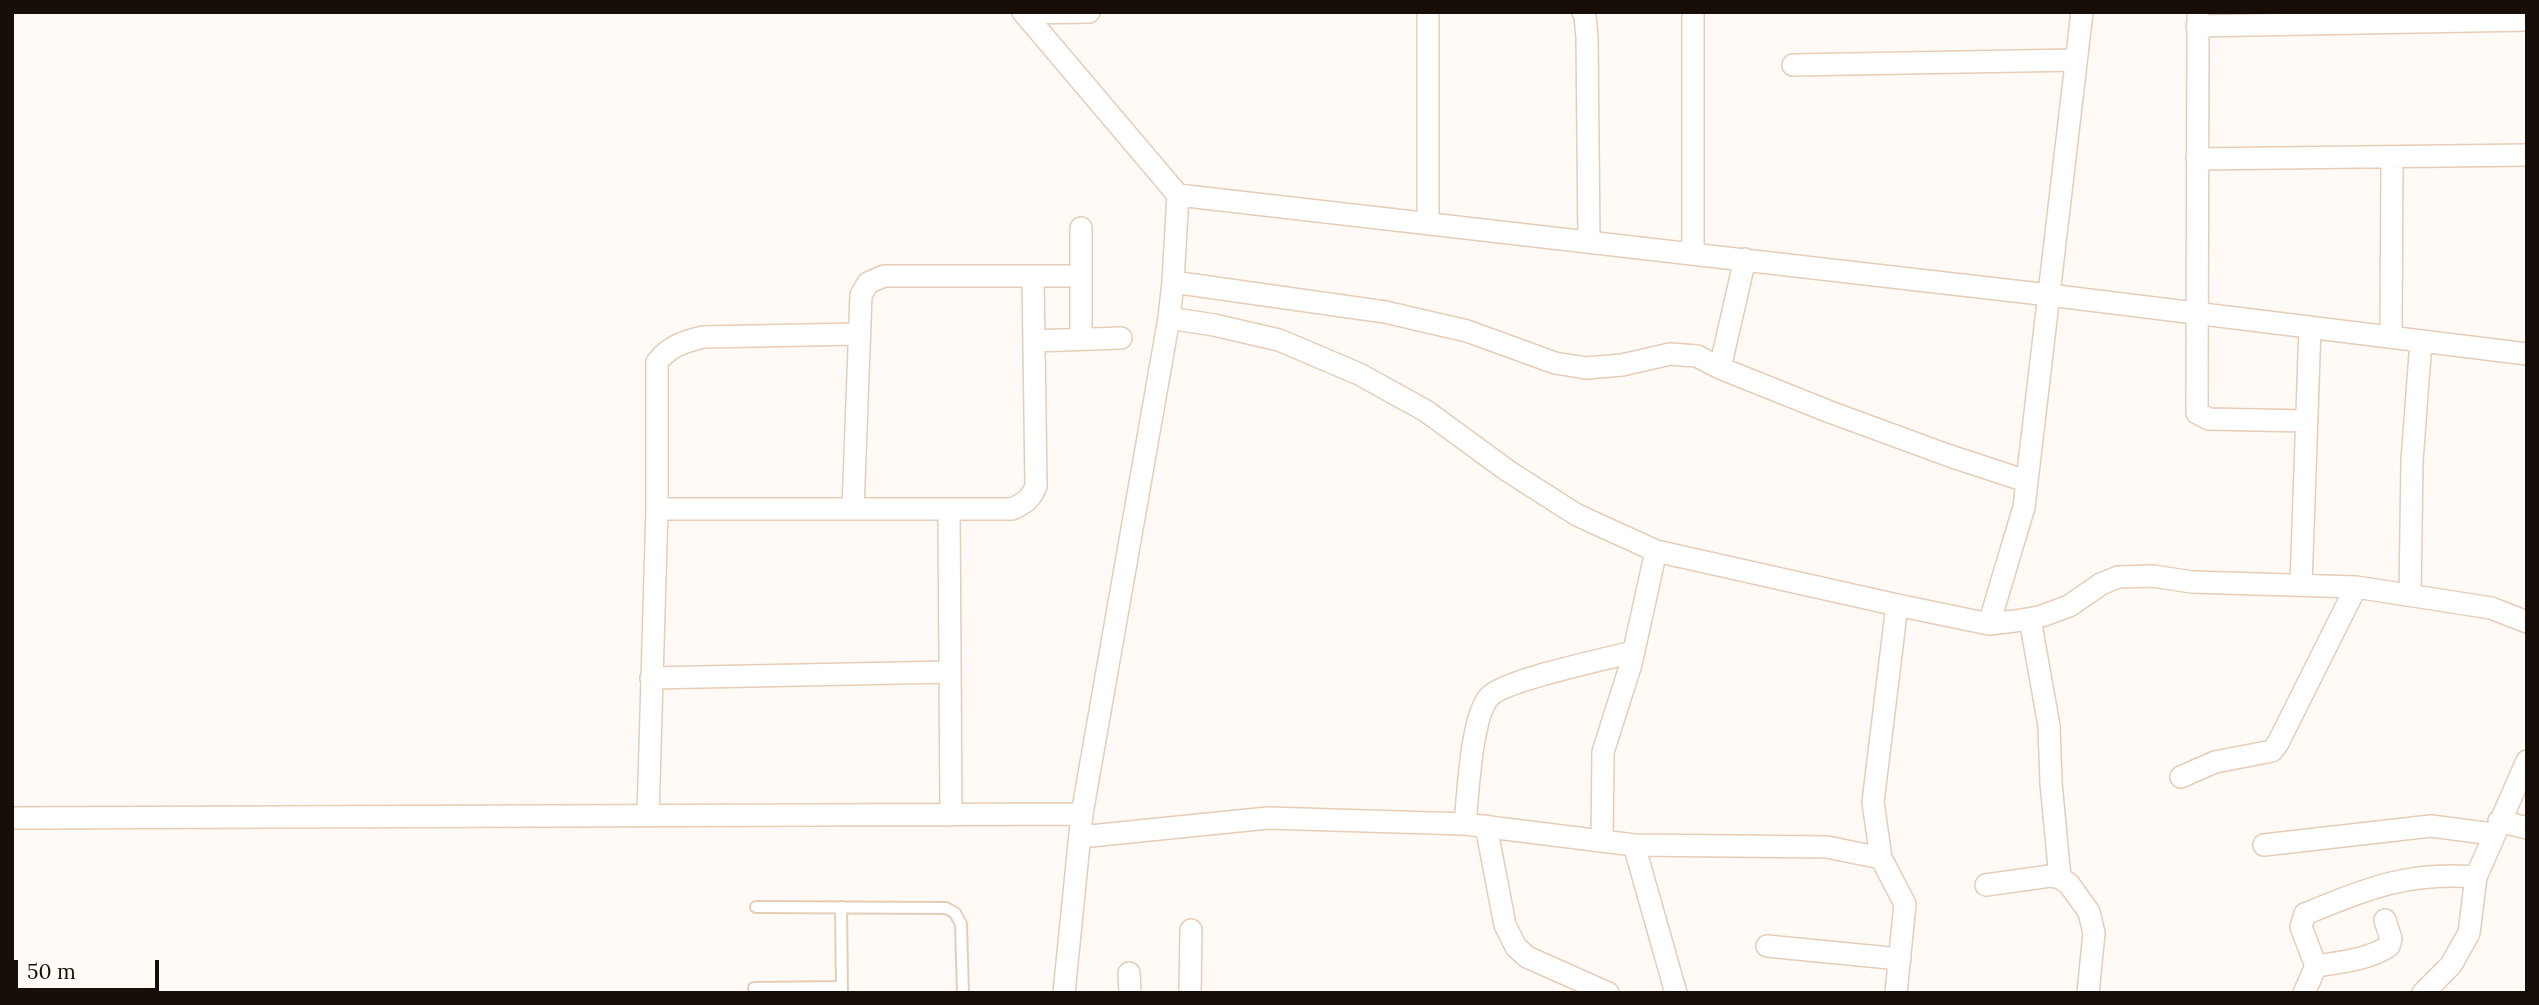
<!DOCTYPE html>
<html>
<head>
<meta charset="utf-8">
<style>
	body { margin:0 }
	#map { position:relative; width:2539px; height:1005px; overflow:hidden; background:#fffaf5; font-family:Lora,serif }
	canvas { display:block }
	.frame { position:absolute; inset:0; border:14px solid #170f07; pointer-events:none }
	.scale { position:absolute; left:14px; top:960px; width:145px; height:32px; box-sizing:border-box; border:4px solid #170f07; border-top:0; padding-left:9px; font-size:21px; line-height:24px; white-space:nowrap; color:#170f07; -webkit-text-stroke:5px #fffaf5; paint-order:stroke }
</style>
</head>
<body>
<div id="map">
<canvas width="2539" height="1005"></canvas>
<div class="frame"></div>
<div class="scale">50 m</div>
</div>
<script>
const g = document.querySelector('canvas').getContext('2d');
g.lineJoin = 'round';
function trace(path, color, width, dash) {
  g.strokeStyle = color;
  g.lineWidth = width;
  g.lineCap = dash ? 'butt' : 'round';
  g.setLineDash(dash || []);
  g.stroke(path);
}
const lane = new Path2D(`
	M 756,907 L 946,908 L 955,913 L 961,924 L 963,993
	M 841,907 L 842,992
	M 754,988 L 842,987`);
const street = new Path2D(`
	M 1023,12 L 1178,195 L 1173,282 L 1169,318 L 1082,814 L 1064,993
	M 1583,12 L 1585,15 L 1587,37 L 1589,242
	M 1693,12 L 1693,253
	M 2198,12 L 2197,413 L 2209,419 L 2307,421
	M 1024,13 L 1089,12
	M 2197,26 L 2527,20
	M 1793,65 L 2076,60
	M 2197,159 L 2527,155
	M 1178,195 L 2049,295 L 2527,354
	M 1428,223 L 1428,12
	M 1081,228 L 1081,339
	M 1173,282 L 1385,312 L 1467,331 L 1555,363 L 1586,368 L 1622,365 L 1670,354 L 1697,356 L 1720,368 L 1830,412 L 1950,456 L 2026,481
	M 1169,318 L 1214,325 L 1279,340 L 1359,374 L 1426,411 L 1508,471 L 1577,515 L 1656,551 L 1897,605 L 1989,624 L 2015,621 L 2039,617 L 2069,606 L 2101,584 L 2118,577 L 2153,576 L 2192,582 L 2356,587 L 2491,608 L 2527,622
	M 2391,337 L 2392,157
	M 1034,341 L 1121,338
	M 1720,368 L 1745,259
	M 657,509 L 1012,509 C 1025,503 1031,499 1036,486 L 1033,276
	M 853,509 L 861,295 L 868,283 L 884,276 L 1081,276
	M 949,509 L 951,815
	M 2301,585 L 2310,327
	M 2410,595 L 2412,461 L 2421,341
	M 2030,619 L 2049,726 L 2051,783 L 2060,878
	M 1989,624 L 2024,507 L 2082,12
	M 651,678 L 950,672
	M 2181,777 L 2215,762 L 2272,751 L 2278,743 L 2356,587
	M 648,816 L 657,509 L 657,362 C 670,346 683,342 703,337 L 858,334
	M 12,818 L 1082,814
	M 2499,821 L 2527,828
	M 1465,824 C 1468,795 1471,718 1489,697 C 1504,680 1606,659 1633,652
	M 1486,826 L 1505,925 L 1516,947 L 1527,957 L 1608,993
	M 1080,837 L 1268,818 L 1465,824 L 1634,845 L 1827,847 L 1881,858
	M 1602,840 L 1603,752 L 1631,664 L 1656,551
	M 1634,845 L 1676,993
	M 2264,845 L 2431,826 L 2493,834
	M 1986,885 L 2050,876 L 2060,878 L 2069,884 L 2089,912 L 2094,933 L 2088,993
	M 1767,946 L 1900,959
	M 2316,966 C 2341,962 2368,960 2389,946 L 2391,939 L 2385,920
	M 1129,973 L 1130,993
	M 1190,993 L 1191,930
	M 1896,993 L 1905,904 L 1881,858 L 1873,802 L 1897,605
	M 2304,993 L 2316,966 L 2301,927 L 2305,914 C 2367,889 2408,871 2476,877
	M 2423,993 L 2451,965 L 2469,933 L 2476,877 L 2527,761`);
trace(lane, '#e6cdb8', 14);
trace(street, '#e6cdb8', 24);
trace(lane, '#fff', 10);
trace(street, '#fff', 21);
</script>
</body>
</html>
